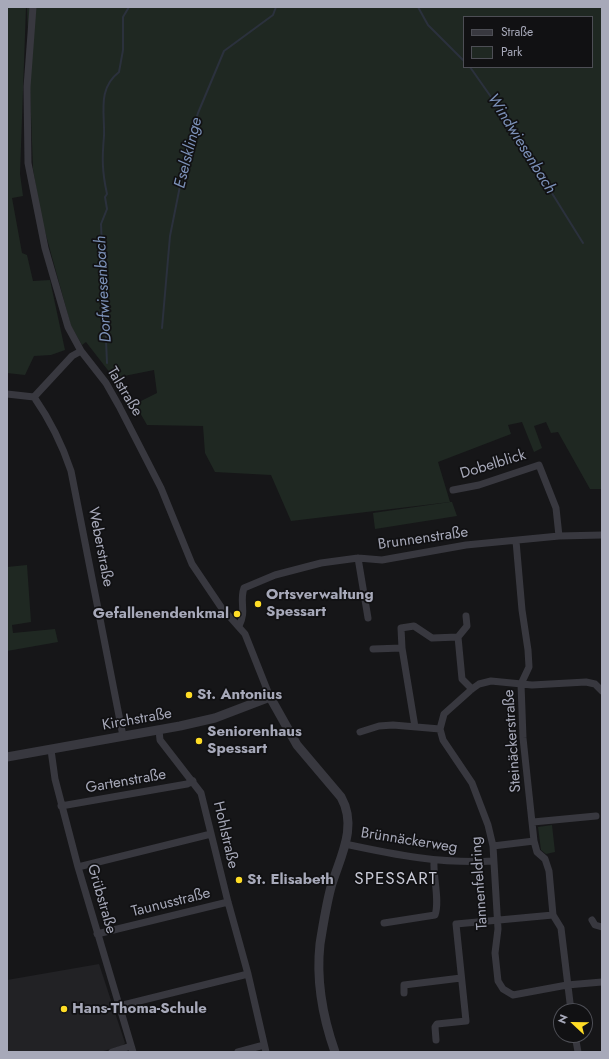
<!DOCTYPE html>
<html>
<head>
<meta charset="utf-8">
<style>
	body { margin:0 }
	#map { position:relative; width:609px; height:1059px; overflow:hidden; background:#161618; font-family:Jost,sans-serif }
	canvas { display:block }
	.frame { position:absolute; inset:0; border:8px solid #a7a9b9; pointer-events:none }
	.legend { position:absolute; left:463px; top:16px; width:130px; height:52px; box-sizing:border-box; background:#111113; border:1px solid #4d4e55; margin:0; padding:5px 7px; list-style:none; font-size:12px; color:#a7a9b9 }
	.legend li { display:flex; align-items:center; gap:8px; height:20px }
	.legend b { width:20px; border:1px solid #4d4e55 }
	.north { position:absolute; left:553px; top:1003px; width:40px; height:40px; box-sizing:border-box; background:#111113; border:1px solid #4d4e55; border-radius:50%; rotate:292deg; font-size:11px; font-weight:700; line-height:16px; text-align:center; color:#a7a9b9 }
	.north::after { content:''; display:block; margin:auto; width:14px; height:18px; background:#ffdd26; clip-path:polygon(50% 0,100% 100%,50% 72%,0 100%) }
</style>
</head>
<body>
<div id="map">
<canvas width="609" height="1059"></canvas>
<div class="frame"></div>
<ul class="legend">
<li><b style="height:5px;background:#38383f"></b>Straße</li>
<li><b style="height:11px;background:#1f2822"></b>Park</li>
</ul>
<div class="north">N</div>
</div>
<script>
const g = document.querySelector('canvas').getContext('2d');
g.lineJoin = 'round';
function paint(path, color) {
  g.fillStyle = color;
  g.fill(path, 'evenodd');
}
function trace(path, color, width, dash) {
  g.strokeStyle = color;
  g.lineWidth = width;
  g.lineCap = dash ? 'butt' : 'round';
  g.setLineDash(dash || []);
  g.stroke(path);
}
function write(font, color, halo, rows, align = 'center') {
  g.font = font + ' Jost,sans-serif';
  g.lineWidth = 3.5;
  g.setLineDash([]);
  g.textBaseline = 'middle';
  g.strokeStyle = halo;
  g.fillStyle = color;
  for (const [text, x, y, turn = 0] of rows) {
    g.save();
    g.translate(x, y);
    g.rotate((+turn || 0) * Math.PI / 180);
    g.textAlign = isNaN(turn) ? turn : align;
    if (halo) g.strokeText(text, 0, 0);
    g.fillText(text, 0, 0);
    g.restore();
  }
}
const built = new Path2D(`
	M 99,964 L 125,1043 L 122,1046 L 100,1052 L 7,1052 L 7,980 Z`);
const green = new Path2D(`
	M 7,7 L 26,7 L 20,174 L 23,196 L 12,198 L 22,253 L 27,255 L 33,281 L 50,280 L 65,350 L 51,355 L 34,356 L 25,375 L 7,373 Z
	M 27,7 L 602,7 L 602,489 L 590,489 L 558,432 L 551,433 L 546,422 L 534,426 L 542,448 L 534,452 L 522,422 L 508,425 L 511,434 L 438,462 L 450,502 L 291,521 L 271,475 L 215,472 L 205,453 L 203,426 L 147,425 L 135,404 L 157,393 L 154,370 L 114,378 L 86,342 L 82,345 L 71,326 L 41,217 L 33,169 ZM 464,17 L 592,17 L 592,67 L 464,67 Z
	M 450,502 L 452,502 L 457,516 L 375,529 L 373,513 Z
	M 27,565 L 31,622 L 12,625 L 13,633 L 55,629 L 58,642 L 7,651 L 7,567 Z
	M 552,825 L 555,852 L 546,854 L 541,850 L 538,827 Z`);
const stream = new Path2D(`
	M 418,7 L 428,25 L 464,61
	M 470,67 L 503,114 L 509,131 L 520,141 L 523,153 L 540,174 L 583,243
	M 162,328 L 170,236 L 187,151 L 198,113 L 224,51 L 273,15 L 276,7
	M 107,363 L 101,224 L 107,209 L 105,197 L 107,194 C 102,171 102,158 104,136 C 105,113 97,89 119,72 L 123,50 L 123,17 L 129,7`);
const minor = new Path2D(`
	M 33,7 L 27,87 L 28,163 L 45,248 L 68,327 L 81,351 L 106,383 L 119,406 L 161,488 L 192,564 L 221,607 L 245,634 L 270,697
	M 7,394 L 34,397
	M 34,397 C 50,420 62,444 71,471 L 123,736
	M 34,397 L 72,356 L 81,351
	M 453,490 L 479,485 L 539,465 L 556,508 L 559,536
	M 516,541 L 522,610 L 528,650 L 529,667 L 521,684 L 523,738 L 534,841 L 537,852 L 545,859 L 549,871 L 553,915 L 561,928 L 571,1011
	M 358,558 L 368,618
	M 239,626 C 247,611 239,602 244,588 L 275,575 L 321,563 L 358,558 L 382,560 L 466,545 L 559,536 L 602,535
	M 458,637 L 462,679 L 472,689
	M 458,637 L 467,626 L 466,616
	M 373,649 L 402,648
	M 602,691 L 595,684 L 586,682 L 532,685 L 491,681 L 479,684 L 472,689 L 444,714 L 440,729 L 443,740 L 472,783 L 488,825 L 493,846 L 498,929 L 495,953 L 498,981 L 503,989 L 513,995 L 567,985 L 602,982
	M 415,727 L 402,648 L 401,628 L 414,626 L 432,638 L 458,637
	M 159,730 L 160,740 L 201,793 L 228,902 L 248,974 L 266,1052
	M 360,732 L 379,726 L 393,725 L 440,729
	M 51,750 L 55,779 L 78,867 L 133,1052
	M 61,806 L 187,784 L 193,781
	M 533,822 L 596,816
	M 345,844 C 396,855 442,864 493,861
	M 493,846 L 534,841
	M 78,867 L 211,834
	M 592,920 L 595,925 L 602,927
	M 384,923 L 435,915 C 440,901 433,877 434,861
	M 97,934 L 228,902
	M 404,993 L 404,985 L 461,978
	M 119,1006 L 248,974
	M 575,1035 L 578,1052
	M 436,1040 L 435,1027 L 437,1024 L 466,1021 L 456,924 L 553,915
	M 112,1052 L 131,1046
	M 238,1052 L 264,1045`);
const tertiary = new Path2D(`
	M 7,757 L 180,726 L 215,718 L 270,697 L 297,745 L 341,797 C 358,827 340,857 331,887 C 326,906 323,925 320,944 C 316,980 323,1018 335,1052`);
const markers = [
	[258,604,4,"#ffdd26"],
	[237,614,4,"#ffdd26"],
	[189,695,4,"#ffdd26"],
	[199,741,4,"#ffdd26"],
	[239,880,4,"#ffdd26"],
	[64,1009,4,"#ffdd26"]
];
const streetNames = [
	["Talstraße",124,392,59],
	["Dobelblick",493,465,-17],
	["Brunnenstraße",423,539,-8],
	["Weberstraße",100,547,79],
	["Kirchstraße",137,720,-10],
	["Steinäckerstraße",513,741,-94],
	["Gartenstraße",126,782,-10],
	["Hohlstraße",225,835,77],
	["Brünnäckerweg",409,841,9],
	["Tannenfeldring",480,883,-94],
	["Grübstraße",101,899,74],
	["Taunusstraße",171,903,-14]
];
const poiNames = [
	["Ortsverwaltung",266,595],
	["Spessart",266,612],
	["Gefallenendenkmal",229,614,"right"],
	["St. Antonius",197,695],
	["Seniorenhaus",207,732],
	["Spessart",207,749],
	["St. Elisabeth",247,880],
	["Hans-Thoma-Schule",72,1009]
];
const waterNames = [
	["Windwiesenbach",521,144,58],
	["Eselsklinge",189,153,-76],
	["Dorfwiesenbach",104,289,-93]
];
const quarterNames = [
	["SPESSART",396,880]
];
paint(built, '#222225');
paint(green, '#1f2822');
trace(stream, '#2b313d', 2);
trace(minor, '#38383f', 7);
trace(tertiary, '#38383f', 9);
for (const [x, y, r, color] of markers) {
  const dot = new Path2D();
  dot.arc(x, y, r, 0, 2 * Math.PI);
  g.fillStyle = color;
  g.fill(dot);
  trace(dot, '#111113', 1.5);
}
write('15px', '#a7a9b9', '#111113', streetNames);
write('bold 15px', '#a7a9b9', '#111113', poiNames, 'left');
write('italic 16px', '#7b90b7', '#111113', waterNames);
g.letterSpacing = '1px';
write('17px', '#c8c9d5', '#111113', quarterNames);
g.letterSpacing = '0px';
</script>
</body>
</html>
